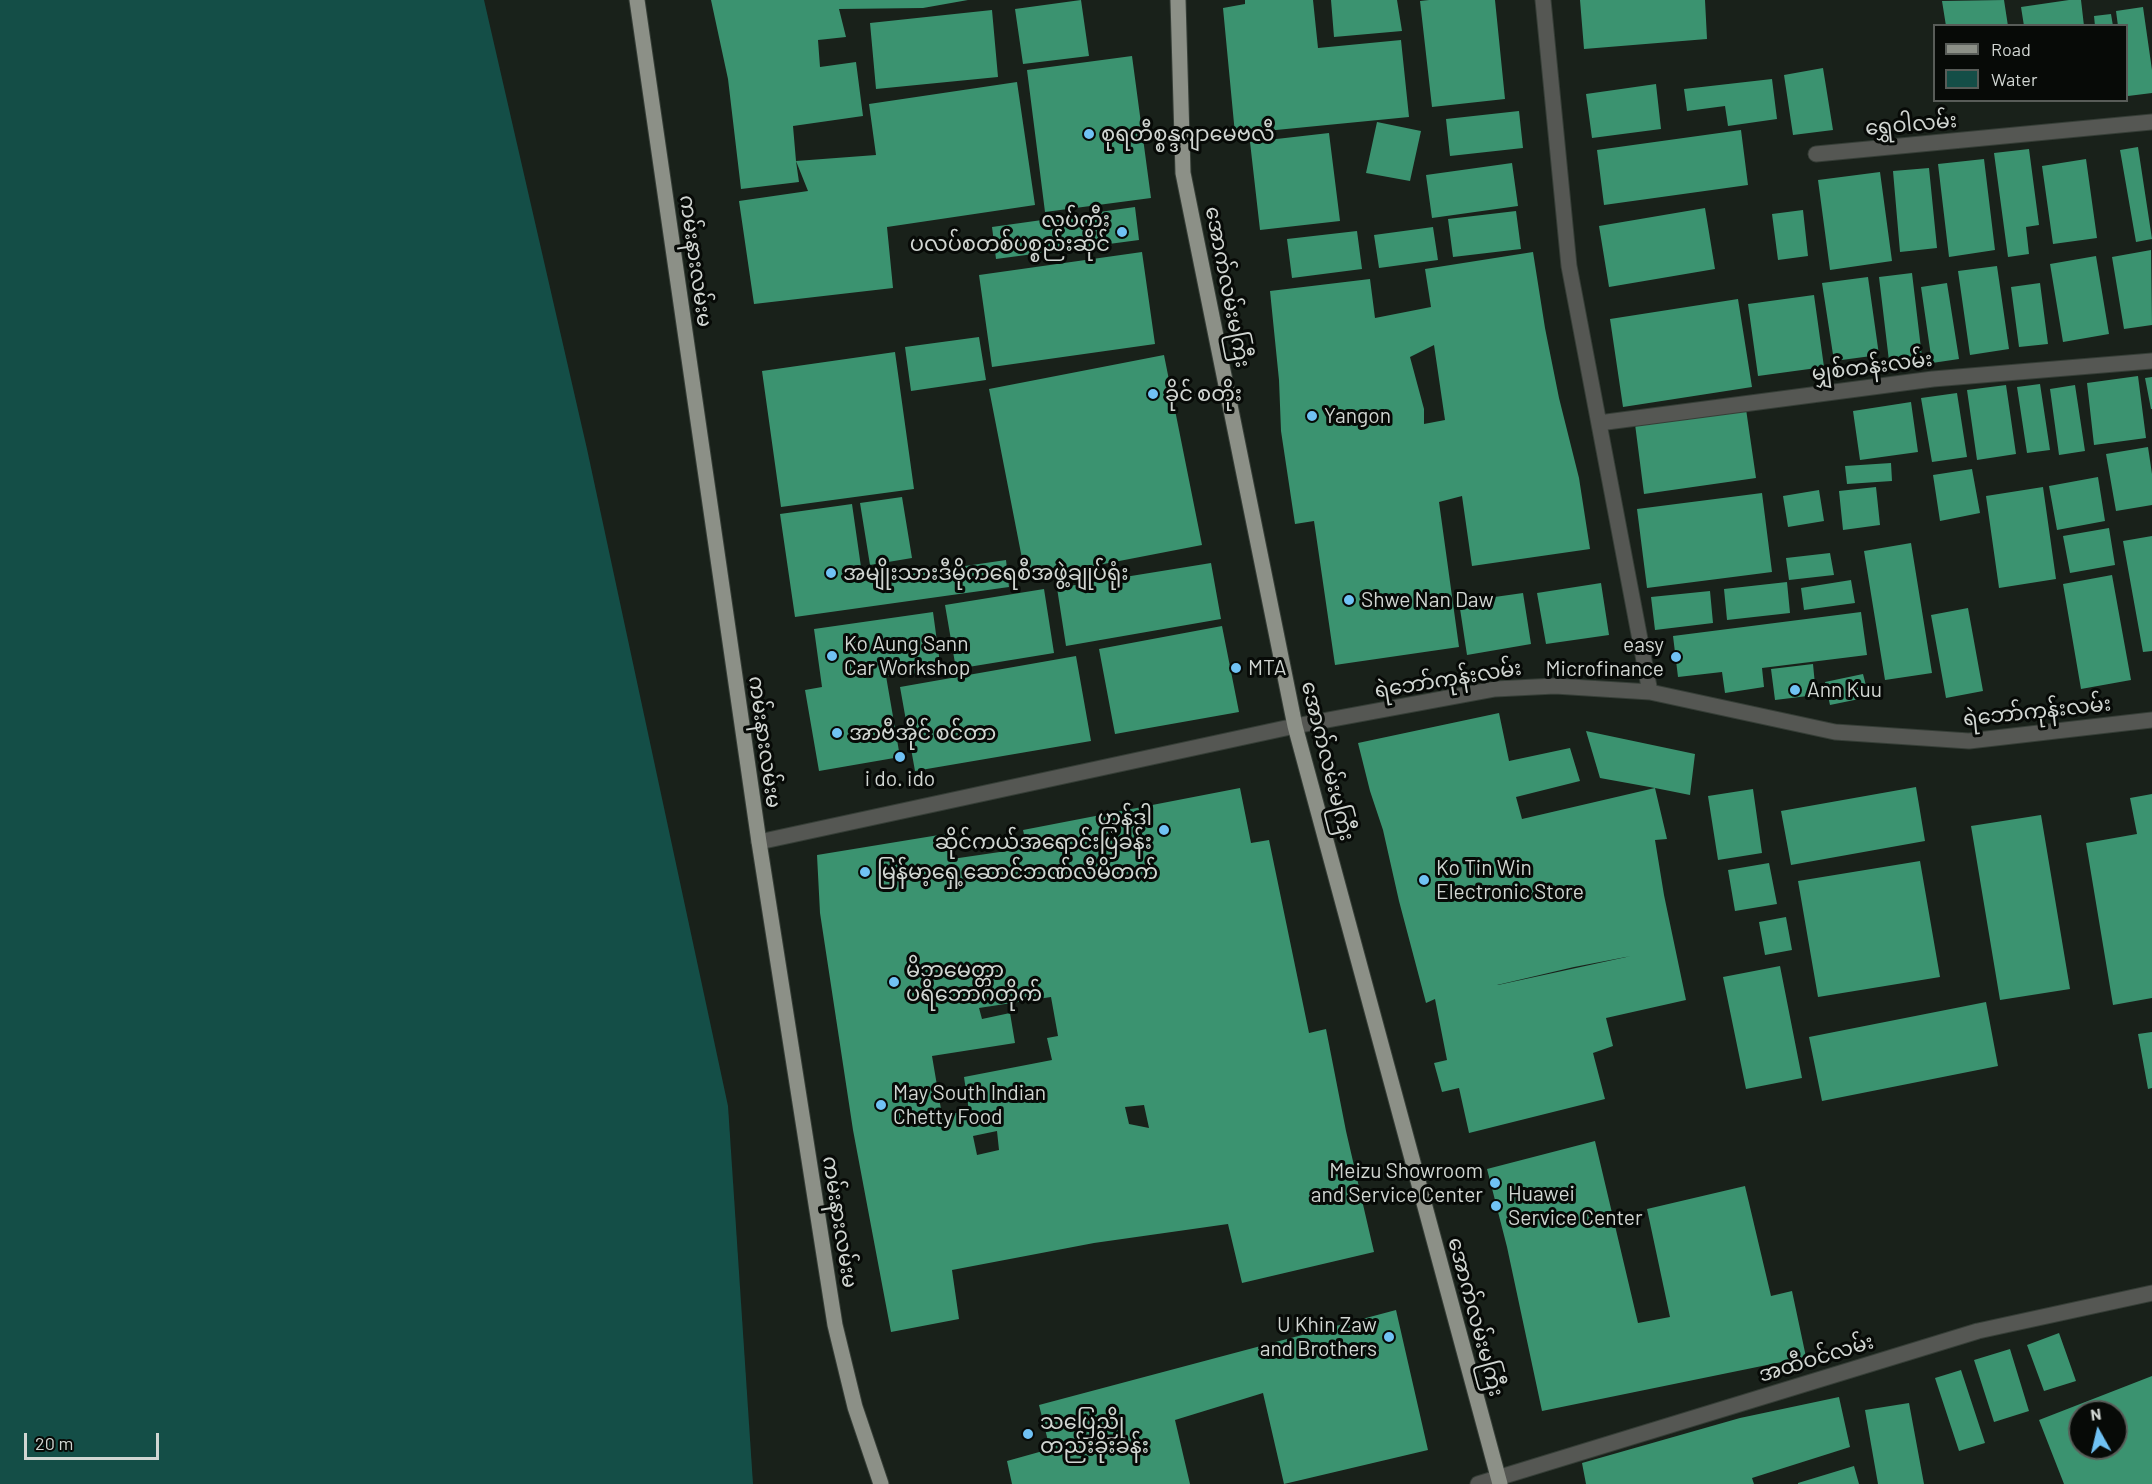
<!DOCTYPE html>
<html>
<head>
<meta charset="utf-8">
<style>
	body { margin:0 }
	#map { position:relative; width:2152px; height:1484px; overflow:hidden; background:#19211a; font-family:Barlow,sans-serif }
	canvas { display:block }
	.legend { position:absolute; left:1933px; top:24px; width:195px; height:78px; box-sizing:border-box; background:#070a07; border:2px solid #585c58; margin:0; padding:8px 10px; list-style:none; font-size:18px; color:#d1d6d2 }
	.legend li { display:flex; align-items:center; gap:12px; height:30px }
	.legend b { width:30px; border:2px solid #585c58 }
	.north { position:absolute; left:2068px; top:1400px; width:60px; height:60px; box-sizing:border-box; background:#070a07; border:2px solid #585c58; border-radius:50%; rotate:352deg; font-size:16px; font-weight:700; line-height:24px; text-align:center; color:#d1d6d2 }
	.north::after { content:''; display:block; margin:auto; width:21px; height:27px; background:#70c2f4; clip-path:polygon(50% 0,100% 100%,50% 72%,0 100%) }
	.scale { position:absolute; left:24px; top:1433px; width:135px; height:27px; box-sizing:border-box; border:3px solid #d1d6d2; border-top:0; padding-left:8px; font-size:18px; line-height:21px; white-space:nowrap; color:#d1d6d2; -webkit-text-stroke:4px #070a07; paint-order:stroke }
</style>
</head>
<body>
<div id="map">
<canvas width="2152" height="1484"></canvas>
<ul class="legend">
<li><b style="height:8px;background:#8c9087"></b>Road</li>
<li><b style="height:16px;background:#144e47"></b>Water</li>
</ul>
<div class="north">N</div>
<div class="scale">20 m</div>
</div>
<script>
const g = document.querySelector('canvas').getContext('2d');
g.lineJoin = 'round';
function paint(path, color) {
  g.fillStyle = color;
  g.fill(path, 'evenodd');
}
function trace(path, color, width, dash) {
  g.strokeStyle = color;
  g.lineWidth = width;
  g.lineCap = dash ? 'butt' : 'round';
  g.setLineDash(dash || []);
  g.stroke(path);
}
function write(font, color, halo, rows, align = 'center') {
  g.font = font + ' Barlow,"Noto Sans Myanmar",sans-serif';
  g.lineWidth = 6;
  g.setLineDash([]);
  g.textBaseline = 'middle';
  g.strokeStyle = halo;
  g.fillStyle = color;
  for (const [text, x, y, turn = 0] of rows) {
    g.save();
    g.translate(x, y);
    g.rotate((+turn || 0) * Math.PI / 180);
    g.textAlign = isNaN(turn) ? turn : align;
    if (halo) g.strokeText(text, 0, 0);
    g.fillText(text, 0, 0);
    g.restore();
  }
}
const water = new Path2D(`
	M 0,0 L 484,0 L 587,449 L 728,1106 L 753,1484 L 0,1484 Z`);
const building = new Path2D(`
	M 711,0 L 968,0 L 923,8 L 839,9 L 846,37 L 818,40 L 820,67 L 856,62 L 863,116 L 793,126 L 796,161 L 876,155 L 869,104 L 1017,82 L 1035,205 L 887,227 L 893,288 L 754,304 L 739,201 L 808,191 L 796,161 L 799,182 L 741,189 L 728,79 Z
	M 1081,0 L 1089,56 L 1023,64 L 1015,9 Z
	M 1245,0 L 1313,0 L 1318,48 L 1401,40 L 1409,117 L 1235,134 L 1223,8 L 1245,4 Z
	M 1331,0 L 1397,0 L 1402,31 L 1334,37 Z
	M 1429,0 L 1495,0 L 1505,99 L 1432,107 L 1420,1 Z
	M 1580,0 L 1705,0 L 1707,39 L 1584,49 Z
	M 2004,0 L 2008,26 L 1946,26 L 1942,1 Z
	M 2069,0 L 2081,0 L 2084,26 L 2024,26 L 2021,7 Z
	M 2143,7 L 2152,70 L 2152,93 L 2128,96 L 2127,26 L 2118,26 L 2116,11 Z
	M 992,10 L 998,77 L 876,89 L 870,23 Z
	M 2111,14 L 2113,26 L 2095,26 L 2094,16 Z
	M 1132,56 L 1151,198 L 1045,212 L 1027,70 Z
	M 1823,68 L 1833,130 L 1793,135 L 1784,75 Z
	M 1772,79 L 1777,119 L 1728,126 L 1725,106 L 1687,111 L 1684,89 Z
	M 1656,84 L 1661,129 L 1592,138 L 1586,94 Z
	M 1519,111 L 1523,148 L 1450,156 L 1446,119 Z
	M 1377,122 L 1421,131 L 1410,181 L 1366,173 Z
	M 1741,130 L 1748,185 L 1604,205 L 1597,150 Z
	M 1329,133 L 1340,221 L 1260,230 L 1250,142 Z
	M 2138,147 L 2152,239 L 2136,242 L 2120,150 Z
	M 2029,149 L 2039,225 L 2026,227 L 2029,254 L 2008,257 L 1994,153 Z
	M 1984,159 L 1995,250 L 1949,257 L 1938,164 Z
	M 2086,159 L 2097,238 L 2053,244 L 2042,166 Z
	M 1512,163 L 1518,206 L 1432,218 L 1426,175 Z
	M 1929,168 L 1937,248 L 1900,252 L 1893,171 Z
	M 1880,172 L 1892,261 L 1830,270 L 1818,180 Z
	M 1135,207 L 1139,240 L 996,259 L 992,227 Z
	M 1705,208 L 1715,269 L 1609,287 L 1599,226 Z
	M 1803,210 L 1808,256 L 1778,260 L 1772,214 Z
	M 1516,211 L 1521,249 L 1453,257 L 1448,219 Z
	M 1433,227 L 1438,260 L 1379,268 L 1374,235 Z
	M 1357,231 L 1362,269 L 1292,278 L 1287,239 Z
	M 2151,250 L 2152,325 L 2124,329 L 2112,257 Z
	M 1142,252 L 1155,344 L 992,367 L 979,275 Z
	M 1533,252 L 1545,328 L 1559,398 L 1579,478 L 1590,549 L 1472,566 L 1462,496 L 1439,502 L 1459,647 L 1335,665 L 1314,521 L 1295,524 L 1281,431 L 1279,380 L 1270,291 L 1370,279 L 1375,318 L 1431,307 L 1425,269 ZM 1434,345 L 1445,420 L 1424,424 L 1424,409 L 1410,357 Z
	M 2096,256 L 2109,334 L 2063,342 L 2050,264 Z
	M 1997,266 L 2009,349 L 1970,355 L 1958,271 Z
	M 1912,273 L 1922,357 L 1889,361 L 1879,277 Z
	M 1868,277 L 1879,355 L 1834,361 L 1822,283 Z
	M 1947,283 L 1959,359 L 1932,363 L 1921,287 Z
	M 2040,283 L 2048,344 L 2019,347 L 2011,287 Z
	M 1814,295 L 1824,367 L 1758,376 L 1748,304 Z
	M 1738,299 L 1752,387 L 1623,407 L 1610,319 Z
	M 979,337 L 986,380 L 911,391 L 905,347 Z
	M 895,352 L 914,489 L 781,507 L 762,371 Z
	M 1164,355 L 1202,545 L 1026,579 L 989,389 Z
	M 2138,376 L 2146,438 L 2094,445 L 2087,383 Z
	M 2152,377 L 2152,409 L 2151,409 L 2145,378 Z
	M 2040,384 L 2050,450 L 2027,453 L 2017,387 Z
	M 2006,385 L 2016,454 L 1977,460 L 1967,390 Z
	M 2075,385 L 2085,451 L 2059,455 L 2050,389 Z
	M 1957,393 L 1967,457 L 1932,462 L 1921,398 Z
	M 1911,402 L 1918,452 L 1860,460 L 1853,411 Z
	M 1746,409 L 1756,478 L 1644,494 L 1635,424 Z
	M 2148,447 L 2152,474 L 2152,505 L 2116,511 L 2106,454 Z
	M 1891,463 L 1892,481 L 1847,484 L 1845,466 Z
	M 1972,469 L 1980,513 L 1940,521 L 1933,475 Z
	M 2098,477 L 2105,521 L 2057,530 L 2049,486 Z
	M 1876,487 L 1880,525 L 1843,530 L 1839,491 Z
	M 2043,487 L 2056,579 L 1999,588 L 1986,496 Z
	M 1819,490 L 1824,521 L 1788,527 L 1783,496 Z
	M 1762,493 L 1772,572 L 1647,588 L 1637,509 Z
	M 902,497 L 912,558 L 870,565 L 860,503 Z
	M 852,504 L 863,581 L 1006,560 L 1009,587 L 795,617 L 780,514 Z
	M 2109,528 L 2115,565 L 2070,573 L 2063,536 Z
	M 2152,536 L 2152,651 L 2143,652 L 2123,541 Z
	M 1911,543 L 1932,673 L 1885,680 L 1864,551 Z
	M 1830,553 L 1834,575 L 1789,580 L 1786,558 Z
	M 1211,563 L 1221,619 L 1066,646 L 1057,588 Z
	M 2112,575 L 2131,680 L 2081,689 L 2063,584 Z
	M 1851,580 L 1855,603 L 1804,610 L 1801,588 Z
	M 1787,582 L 1790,613 L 1727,620 L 1724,589 Z
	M 1601,583 L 1609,635 L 1546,644 L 1537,593 Z
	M 1044,589 L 1054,653 L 956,669 L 945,605 Z
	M 1710,591 L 1713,623 L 1655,630 L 1651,597 Z
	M 1523,593 L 1531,644 L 1467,655 L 1459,602 Z
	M 1968,608 L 1983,691 L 1946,698 L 1931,615 Z
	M 933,612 L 941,671 L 886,676 L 900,757 L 819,771 L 805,690 L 822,687 L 814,629 Z
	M 1861,612 L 1867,655 L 1762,668 L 1764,687 L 1725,693 L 1722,672 L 1678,677 L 1673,636 Z
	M 1222,626 L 1239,712 L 1115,734 L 1099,649 Z
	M 1076,656 L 1091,741 L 915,771 L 900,687 Z
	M 1813,664 L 1816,695 L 1775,700 L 1771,669 Z
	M 1863,674 L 1869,697 L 1830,705 L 1825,682 Z
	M 1499,713 L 1509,761 L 1570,748 L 1580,781 L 1516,797 L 1522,819 L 1655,788 L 1600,778 L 1586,731 L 1695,754 L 1690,795 L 1655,788 L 1667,839 L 1655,840 L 1664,895 L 1686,1000 L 1606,1018 L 1613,1046 L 1593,1053 L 1605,1099 L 1469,1133 L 1459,1088 L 1442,1092 L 1434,1063 L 1447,1060 L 1435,999 L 1426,1003 L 1399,901 L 1383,830 L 1370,791 L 1358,743 ZM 1631,956 L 1498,985 L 1497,985 L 1574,967 Z
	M 1916,787 L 1925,841 L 1791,865 L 1781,811 Z
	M 1240,788 L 1251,843 L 1269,840 L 1309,1033 L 1326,1029 L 1346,1131 L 1374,1252 L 1242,1283 L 1228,1224 L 1094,1243 L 952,1270 L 959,1319 L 891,1332 L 853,1130 L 820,913 L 817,855 L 945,834 L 952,859 L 1027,848 L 1023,830 ZM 1051,997 L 1058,1036 L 1047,1038 L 1052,1060 L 964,1077 L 969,1111 L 942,1115 L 932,1056 L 1015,1043 L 1010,1013 L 982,1019 L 979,1008 ZM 1144,1105 L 1149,1128 L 1129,1124 L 1125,1107 ZM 997,1131 L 999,1150 L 977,1155 L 973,1136 Z
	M 1753,789 L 1762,853 L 1718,860 L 1708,796 Z
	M 2152,794 L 2152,998 L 2113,1005 L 2086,843 L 2137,834 L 2130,798 Z
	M 2041,815 L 2070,989 L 2000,1000 L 1971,826 Z
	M 1920,861 L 1940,977 L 1818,997 L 1798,881 Z
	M 1769,863 L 1777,904 L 1735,911 L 1728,870 Z
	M 1786,917 L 1792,950 L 1765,955 L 1759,922 Z
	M 1780,966 L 1802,1078 L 1746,1089 L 1723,977 Z
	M 1986,1002 L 1998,1066 L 1822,1101 L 1809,1037 Z
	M 2152,1032 L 2152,1088 L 2148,1089 L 2138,1034 Z
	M 1595,1141 L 1638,1323 L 1670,1317 L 1647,1209 L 1745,1186 L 1771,1296 L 1792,1291 L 1806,1357 L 1542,1411 L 1507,1247 L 1487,1169 Z
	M 1396,1310 L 1428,1450 L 1284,1484 L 1263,1393 L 1175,1420 L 1190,1484 L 1012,1484 L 1007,1461 L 1050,1449 L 1039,1405 Z
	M 2059,1333 L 2076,1381 L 2044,1391 L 2027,1345 Z
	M 2010,1349 L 2029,1411 L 1994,1422 L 1974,1360 Z
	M 1961,1370 L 1985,1443 L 1959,1451 L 1935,1378 Z
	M 2152,1376 L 2152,1484 L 2064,1484 L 2039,1420 ZM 2080,1412 L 2116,1412 L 2116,1448 L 2080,1448 Z
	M 1839,1397 L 1850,1447 L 1752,1478 L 1754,1484 L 1586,1484 L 1582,1463 L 1740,1418 Z
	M 1909,1403 L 1924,1484 L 1878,1484 L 1865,1410 Z
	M 1854,1466 L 1859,1484 L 1798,1484 L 1798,1483 Z`);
const minor = new Path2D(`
	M 1543,0 L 1569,266 L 1650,692
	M 1816,154 L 2152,122
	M 1599,423 L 1933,379 L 2152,361
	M 759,842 L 1295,726 L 1495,689 L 1555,686 L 1650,692 L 1835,732 L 1969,741 L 2152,720
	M 1478,1484 L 1978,1331 L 2152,1293`);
const major = new Path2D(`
	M 637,0 L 759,842 L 835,1325 L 855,1407 L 881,1484
	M 1178,0 L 1183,173 L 1295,726 L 1500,1484`);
const markers = [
	[1089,134,6,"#70c2f4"],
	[1122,232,6,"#70c2f4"],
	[1153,394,6,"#70c2f4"],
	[1312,416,6,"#70c2f4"],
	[831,573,6,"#70c2f4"],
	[1349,600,6,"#70c2f4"],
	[832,656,6,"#70c2f4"],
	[1676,657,6,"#70c2f4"],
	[1236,668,6,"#70c2f4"],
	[1795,690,6,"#70c2f4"],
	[837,733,6,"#70c2f4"],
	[900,757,6,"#70c2f4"],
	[1164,830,6,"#70c2f4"],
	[865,872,6,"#70c2f4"],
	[1424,880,6,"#70c2f4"],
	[894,982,6,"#70c2f4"],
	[881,1105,6,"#70c2f4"],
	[1495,1183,6,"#70c2f4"],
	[1496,1206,6,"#70c2f4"],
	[1389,1337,6,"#70c2f4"],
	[1028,1434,6,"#70c2f4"]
];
const streetNames = [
	["ရွှေဝါလမ်း",1911,124,-5],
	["ကမ်းနားလမ်းမ",696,261,82],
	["အောက်လမ်းမကြီး",1228,287,79],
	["မျှစ်တန်းလမ်း",1872,366,-7],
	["ရဲဘော်ကုန်းလမ်း",1448,679,-9],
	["ရဲဘော်ကုန်းလမ်း",2037,711,-6],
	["ကမ်းနားလမ်းမ",765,742,82],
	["အောက်လမ်းမကြီး",1328,761,76],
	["ကမ်းနားလမ်းမ",840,1222,81],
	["အောက်လမ်းမကြီး",1476,1317,75],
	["အထီဝင်လမ်း",1816,1358,-17]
];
const poiNames = [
	["စုရတီစ္စန္ဒဂျာမေဗလီ",1101,134],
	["လပ်ကီး",1110,220,"right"],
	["ပလပ်စတစ်ပစ္စည်းဆိုင်",1110,244,"right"],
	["ခိုင် စတိုး",1165,394],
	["Yangon",1324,416],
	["အမျိုးသားဒီမိုကရေစီအဖွဲ့ချုပ်ရုံး",843,573],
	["Shwe Nan Daw",1361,600],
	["Ko Aung Sann",844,644],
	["Car Workshop",844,668],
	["easy",1664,645,"right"],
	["Microfinance",1664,669,"right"],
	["MTA",1248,668],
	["Ann Kuu",1807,690],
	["အာဗီအိုင် စင်တာ",849,733],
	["i do. ido",900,779,"center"],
	["ဟွန်ဒါ",1152,818,"right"],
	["ဆိုင်ကယ်အရောင်းပြခန်း",1152,842,"right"],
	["Ko Tin Win",1436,868],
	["Electronic Store",1436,892],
	["မြန်မာ့ရှေ့ဆောင်ဘဏ်လီမိတက်",877,872],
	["မိဘမေတ္တာ",906,970],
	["ပရိဘောဂတိုက်",906,994],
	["May South Indian",893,1093],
	["Chetty Food",893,1117],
	["Meizu Showroom",1483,1171,"right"],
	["and Service Center",1483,1195,"right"],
	["Huawei",1508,1194],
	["Service Center",1508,1218],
	["U Khin Zaw",1377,1325,"right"],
	["and Brothers",1377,1349,"right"],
	["သပြေညို",1040,1422],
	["တည်းခိုးခန်း",1040,1446]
];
paint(water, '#144e47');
paint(building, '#3b9370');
trace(minor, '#363e37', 17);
trace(major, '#363e37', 17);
trace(minor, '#555753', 15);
trace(major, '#8c9087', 15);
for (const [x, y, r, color] of markers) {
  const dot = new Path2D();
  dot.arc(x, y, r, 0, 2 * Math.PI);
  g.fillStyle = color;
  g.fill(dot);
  trace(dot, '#070a07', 2);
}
write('21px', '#d1d6d2', '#070a07', streetNames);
write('21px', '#d1d6d2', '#070a07', poiNames, 'left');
</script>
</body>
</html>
